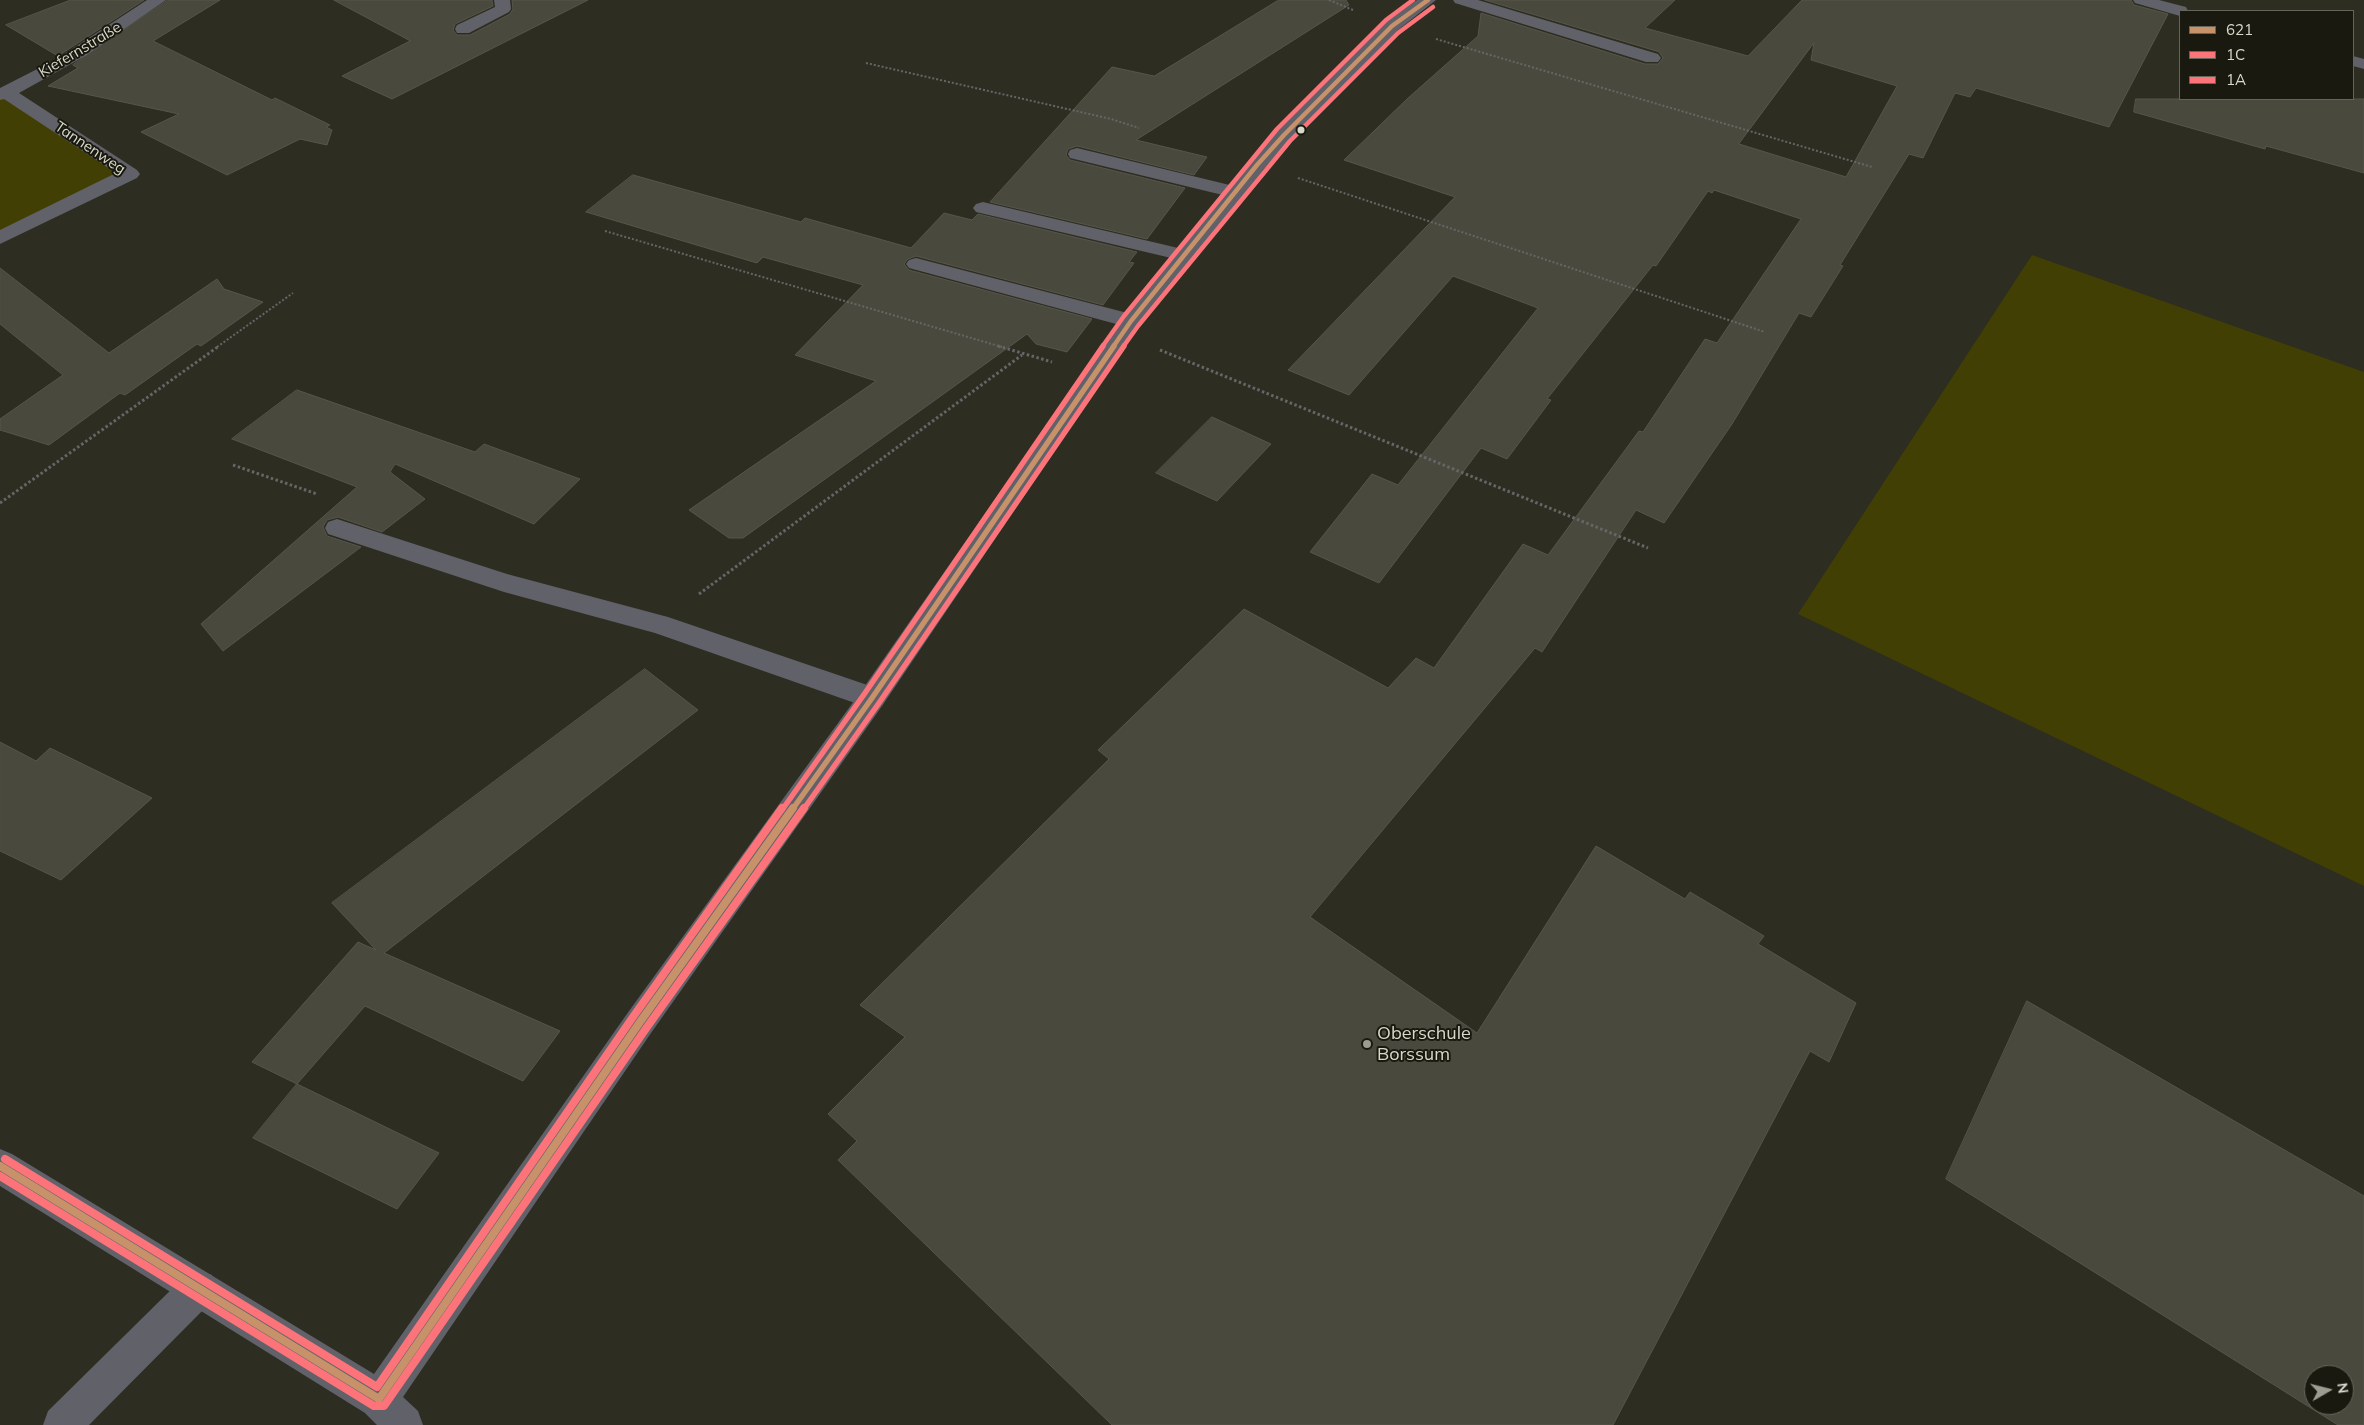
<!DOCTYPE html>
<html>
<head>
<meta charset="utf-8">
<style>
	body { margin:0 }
	#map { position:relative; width:2364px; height:1425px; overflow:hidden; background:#2d2d21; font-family:Mulish,sans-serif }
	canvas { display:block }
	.legend { position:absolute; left:2179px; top:10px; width:175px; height:90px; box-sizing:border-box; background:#19190f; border:1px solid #65655a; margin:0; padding:6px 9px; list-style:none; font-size:15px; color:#d8d8cb }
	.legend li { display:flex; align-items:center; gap:10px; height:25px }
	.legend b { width:25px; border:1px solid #65655a }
	.north { position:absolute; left:2304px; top:1365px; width:50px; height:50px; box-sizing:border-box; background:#19190f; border:1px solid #65655a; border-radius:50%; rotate:82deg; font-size:14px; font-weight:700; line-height:20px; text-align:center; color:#d8d8cb }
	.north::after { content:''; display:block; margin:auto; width:18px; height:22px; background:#9c9c90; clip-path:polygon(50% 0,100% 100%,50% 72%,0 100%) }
</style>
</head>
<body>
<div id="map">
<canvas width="2364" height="1425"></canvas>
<ul class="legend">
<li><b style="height:6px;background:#c7916a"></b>621</li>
<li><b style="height:6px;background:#fc737a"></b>1C</li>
<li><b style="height:6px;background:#fc737a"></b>1A</li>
</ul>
<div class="north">N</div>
</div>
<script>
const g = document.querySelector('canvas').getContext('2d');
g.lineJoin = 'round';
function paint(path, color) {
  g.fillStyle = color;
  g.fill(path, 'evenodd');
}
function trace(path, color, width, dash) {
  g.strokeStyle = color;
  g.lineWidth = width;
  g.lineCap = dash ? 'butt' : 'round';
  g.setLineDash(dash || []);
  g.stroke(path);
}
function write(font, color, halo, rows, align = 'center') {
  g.font = font + ' Mulish,sans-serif';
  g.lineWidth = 4;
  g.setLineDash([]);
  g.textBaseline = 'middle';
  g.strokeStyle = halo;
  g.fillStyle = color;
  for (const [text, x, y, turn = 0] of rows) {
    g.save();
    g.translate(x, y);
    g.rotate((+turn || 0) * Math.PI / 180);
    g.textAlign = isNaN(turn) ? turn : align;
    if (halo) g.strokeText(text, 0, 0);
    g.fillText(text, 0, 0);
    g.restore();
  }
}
const green = new Path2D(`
	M 0,95 L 130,174 L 0,238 Z
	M 2032,255 L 2364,372 L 2364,886 L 1798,614 Z`);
const building = new Path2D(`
	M 71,0 L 144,0 L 58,56 L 6,25 Z
	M 168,0 L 220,0 L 153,41 L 272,100 L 275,98 L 330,125 L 326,127 L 332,130 L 327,145 L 300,139 L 227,175 L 141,132 L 179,114 L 48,86 L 78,68 L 73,65 Z
	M 334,0 L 492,0 L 493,6 L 455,24 L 453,30 L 457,35 L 470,35 L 510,14 L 513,9 L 512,0 L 588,0 L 392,99 L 342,76 L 410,41 Z
	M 1279,0 L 1346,0 L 1349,5 L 1136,140 L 1207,157 L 1194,175 L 1077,146 L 1068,149 L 1066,155 L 1070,160 L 1185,188 L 1147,239 L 990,202 L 1112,67 L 1154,76 Z
	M 1485,0 L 1675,0 L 1645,28 L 1748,56 L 1802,0 L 2131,0 L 2134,5 L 2168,14 L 2109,127 L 1976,88 L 1970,97 L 1955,93 L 1923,158 L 1909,154 L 1840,265 L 1843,266 L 1811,317 L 1799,313 L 1732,424 L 1664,523 L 1636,510 L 1542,652 L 1535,648 L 1310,917 L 1477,1033 L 1596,846 L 1685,899 L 1690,892 L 1764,936 L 1758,944 L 1856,1003 L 1829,1062 L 1810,1051 L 1613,1425 L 1112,1425 L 838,1160 L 857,1141 L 828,1114 L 905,1037 L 860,1005 L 1109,759 L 1098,750 L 1244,609 L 1388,688 L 1416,658 L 1434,668 L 1523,544 L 1548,555 L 1639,431 L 1643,432 L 1705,339 L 1717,343 L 1801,219 L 1714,190 L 1712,193 L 1708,191 L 1656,266 L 1653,265 L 1547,399 L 1551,400 L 1507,459 L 1481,448 L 1379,583 L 1310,552 L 1372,474 L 1398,485 L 1538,308 L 1453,276 L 1349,395 L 1288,370 L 1455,197 L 1344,160 L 1407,99 L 1478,36 L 1481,13 L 1645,64 L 1658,64 L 1663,58 L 1659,52 ZM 1814,43 L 1811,60 L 1897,86 L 1846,177 L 1739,144 Z
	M 2136,99 L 2364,99 L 2364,173 L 2266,146 L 2265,149 L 2134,112 Z
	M 633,175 L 801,222 L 805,218 L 911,248 L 944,213 L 972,220 L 978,214 L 1137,252 L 1129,262 L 1134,263 L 1103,305 L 916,256 L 908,259 L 904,264 L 909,270 L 1092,319 L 1067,352 L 1036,344 L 1027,334 L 743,538 L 729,538 L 689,510 L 876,381 L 795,355 L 863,285 L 763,257 L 757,263 L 586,212 Z
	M 0,268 L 109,353 L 217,279 L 224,289 L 263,302 L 201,346 L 197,344 L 125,395 L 120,393 L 49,445 L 0,430 L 0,419 L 63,375 L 0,324 Z
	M 297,390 L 475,452 L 484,444 L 580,479 L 534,524 L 395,464 L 390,472 L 425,499 L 382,532 L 338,517 L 327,520 L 323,527 L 327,536 L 361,547 L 223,651 L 201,624 L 357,487 L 232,439 Z
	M 1212,417 L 1271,444 L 1217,501 L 1156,473 Z
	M 645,669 L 698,710 L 384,953 L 560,1031 L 523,1081 L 365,1006 L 297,1084 L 252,1062 L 358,942 L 376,950 L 332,903 Z
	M 0,742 L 36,761 L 50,748 L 152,798 L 61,880 L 0,851 Z
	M 2027,1001 L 2364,1196 L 2364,1425 L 2338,1425 L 1946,1179 ZM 2314,1375 L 2344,1375 L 2344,1405 L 2314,1405 Z
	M 297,1084 L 439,1153 L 397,1209 L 253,1138 Z`);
const pathFar1 = new Path2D(`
	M 1329,0 L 1353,10
	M 1436,39 L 1872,167
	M 866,63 L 1111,119 L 1139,128
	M 1298,178 L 1765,332
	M 605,231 L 1002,347
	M 217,347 L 293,293`);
const path = new Path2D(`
	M 998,346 L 1052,362
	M 1160,350 L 1648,548
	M 233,465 L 317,494
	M 0,503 L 219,346
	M 699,594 L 1022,355`);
const service = new Path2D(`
	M 494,0 L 510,0 L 511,9 L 509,12 L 469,33 L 457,33 L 455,29 L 457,25 L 495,7 Z
	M 1453,0 L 1478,0 L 1658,54 L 1661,58 L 1658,62 L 1646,62 L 1455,3 Z
	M 1077,148 L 1242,188 L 1245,192 L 1242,196 L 1235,198 L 1070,158 L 1068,154 L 1070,150 Z
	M 983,202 L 1191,251 L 1194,255 L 1191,259 L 1184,261 L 976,212 L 973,208 L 976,204 Z
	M 916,258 L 1139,316 L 1142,321 L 1139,326 L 1131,328 L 909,268 L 906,264 L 909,260 Z
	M 337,519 L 507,574 L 668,617 L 882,690 L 886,698 L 882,706 L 872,709 L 655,633 L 504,592 L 328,534 L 325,528 L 328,522 Z
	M 199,1270 L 212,1275 L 217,1288 L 212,1301 L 89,1425 L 43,1425 L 48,1411 L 186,1275 Z`);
const minor = new Path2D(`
	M 147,0 L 166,0 L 87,55 L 19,93 L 137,170 L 140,174 L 137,178 L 0,244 L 0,230 L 116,173 L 4,99 L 0,100 L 0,88 L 55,60 Z
	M 1417,0 L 1436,0 L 1398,30 L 1291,139 L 1264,169 L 1139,326 L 882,706 L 651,1033 L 403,1397 L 418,1411 L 423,1425 L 377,1425 L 365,1413 L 0,1186 L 0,1149 L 12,1154 L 374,1374 L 629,1011 L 862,690 L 1123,316 L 1250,161 L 1277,131 L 1386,22 Z
	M 2133,0 L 2159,0 L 2186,7 L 2188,11 L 2180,11 L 2180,16 L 2135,3 Z
	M 2353,56 L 2364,59 L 2364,69 L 2353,66 Z`);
const bus1Far2 = new Path2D(`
	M 1113,347 L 1131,321 L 1257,165 L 1284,135 L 1392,26 L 1428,0`);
const bus1Far1 = new Path2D(`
	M 792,810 L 872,698 L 1114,346`);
const bus1 = new Path2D(`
	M 0,1166 L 379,1399
	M 379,1399 L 640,1022 L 793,808`);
const bus2Far2 = new Path2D(`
	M 1123,347 L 1138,326 L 1290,141 L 1398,33 L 1433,7`);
const bus2Far1 = new Path2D(`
	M 803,810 L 879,703 L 1124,346`);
const bus2 = new Path2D(`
	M 0,1176 L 374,1406 L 384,1406 L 647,1027 L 804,808`);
const bus3Far2 = new Path2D(`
	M 1102,347 L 1124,316 L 1277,129 L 1386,20 L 1413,0`);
const bus3Far1 = new Path2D(`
	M 782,810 L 865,693 L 1103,346`);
const bus3 = new Path2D(`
	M 5,1159 L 377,1387 L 633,1017 L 782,808`);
const markers = [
	[1301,130,4.5,"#d8d8cb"],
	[1367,1044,5,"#9c9c90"]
];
const farStreetnames = [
	["Kiefernstraße",80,50,-31],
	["Tannenweg",90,148,34]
];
const poiNames = [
	["Oberschule",1377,1034],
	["Borssum",1377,1055]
];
paint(green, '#423f04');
paint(building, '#49493d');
trace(building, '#56564c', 1);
trace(pathFar1, '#666668', 2, [2, 2]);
trace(path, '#666668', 3, [2.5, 2.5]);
paint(service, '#616169');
paint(minor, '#616169');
trace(bus1Far2, '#c7916a', 4.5);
trace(bus1Far1, '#c7916a', 5.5);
trace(bus1, '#c7916a', 8);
trace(bus2Far2, '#fc737a', 4.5);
trace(bus2Far1, '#fc737a', 5.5);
trace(bus2, '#fc737a', 8);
trace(bus3Far2, '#fc737a', 4.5);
trace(bus3Far1, '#fc737a', 5.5);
trace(bus3, '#fc737a', 8);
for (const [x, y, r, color] of markers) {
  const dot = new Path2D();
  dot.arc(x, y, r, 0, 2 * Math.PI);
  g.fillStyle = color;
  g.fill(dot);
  trace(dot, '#19190f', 2);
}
write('15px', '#d8d8cb', '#19190f', farStreetnames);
write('18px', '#d8d8cb', '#19190f', poiNames, 'left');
</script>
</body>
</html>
